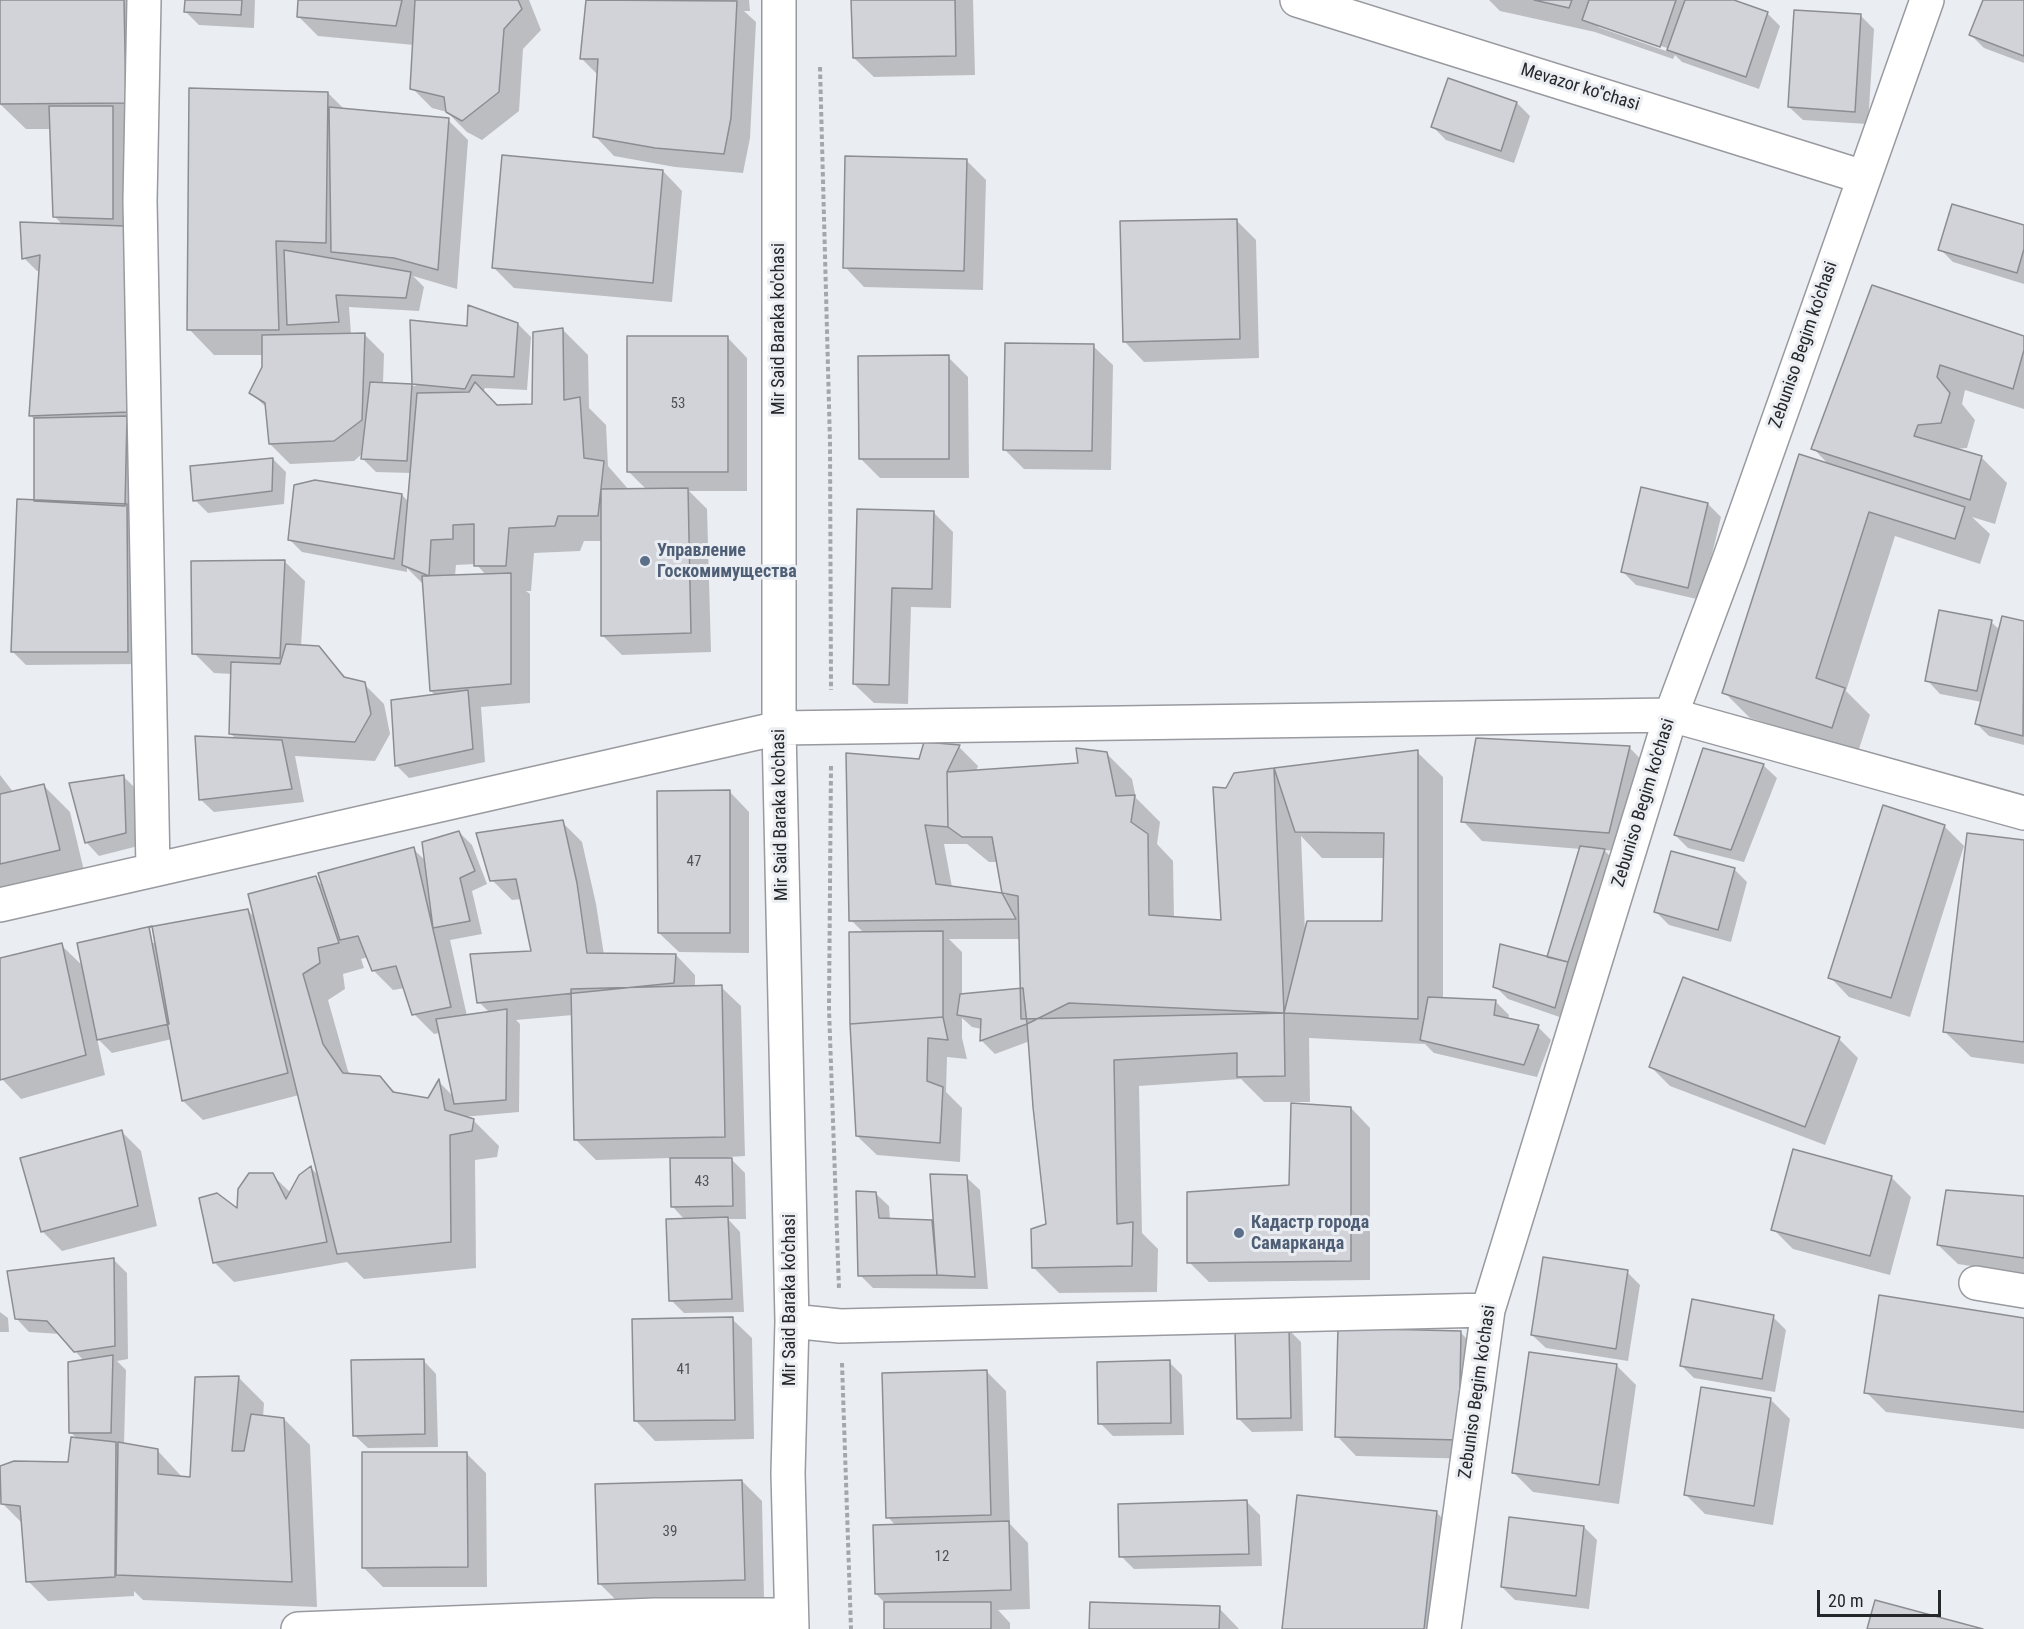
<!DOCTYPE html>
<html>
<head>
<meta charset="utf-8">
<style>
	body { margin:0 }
	#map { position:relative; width:2024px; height:1629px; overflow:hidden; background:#eaedf2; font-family:"Roboto Condensed",sans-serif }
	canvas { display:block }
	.scale { position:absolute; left:1817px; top:1590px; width:124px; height:27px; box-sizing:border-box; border:3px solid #262729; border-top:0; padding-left:8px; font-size:18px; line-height:21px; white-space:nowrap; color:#262729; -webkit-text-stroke:4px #eaedf2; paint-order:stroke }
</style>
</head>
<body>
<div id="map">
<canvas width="2024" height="1629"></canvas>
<div class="scale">20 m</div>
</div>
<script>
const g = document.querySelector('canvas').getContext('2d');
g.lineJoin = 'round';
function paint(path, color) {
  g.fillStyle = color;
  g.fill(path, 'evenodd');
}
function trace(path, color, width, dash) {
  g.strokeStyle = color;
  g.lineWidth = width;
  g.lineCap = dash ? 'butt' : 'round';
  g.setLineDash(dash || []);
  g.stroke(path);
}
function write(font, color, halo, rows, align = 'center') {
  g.font = font + ' "Roboto Condensed",sans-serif';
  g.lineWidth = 6;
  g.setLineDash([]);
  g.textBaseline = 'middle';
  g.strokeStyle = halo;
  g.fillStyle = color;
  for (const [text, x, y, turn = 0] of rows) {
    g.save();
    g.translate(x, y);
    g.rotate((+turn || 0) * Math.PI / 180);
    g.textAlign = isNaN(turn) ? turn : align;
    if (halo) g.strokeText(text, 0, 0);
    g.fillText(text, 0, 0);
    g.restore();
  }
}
const shadow = new Path2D(`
	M 0,0 L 148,0 L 141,664 L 26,665 L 12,651 L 36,502 L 35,420 L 30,415 L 40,271 L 37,271 L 24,258 L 63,225 L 54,216 L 52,129 L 26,129 L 0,104 Z
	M 186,0 L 255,0 L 254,28 L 199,25 L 186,12 Z
	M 299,0 L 529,0 L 541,30 L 523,49 L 519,111 L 482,140 L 467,132 L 447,112 L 432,108 L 412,88 L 414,45 L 318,36 L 298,16 Z
	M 587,0 L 749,0 L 750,11 L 744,11 L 756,22 L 750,138 L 743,173 L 675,167 L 614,156 L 595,136 L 599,76 L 581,58 Z
	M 853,0 L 973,0 L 975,75 L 874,77 L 854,58 Z
	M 1489,0 L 1729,0 L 1767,13 L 1780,26 L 1759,89 L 1682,62 L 1675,55 L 1673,59 L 1595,32 L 1500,11 ZM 1598,24 L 1667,48 L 1666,51 L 1598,27 Z
	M 1985,0 L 2024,0 L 2024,63 L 1984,48 L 1971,35 Z
	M 1861,16 L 1874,29 L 1868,124 L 1803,120 L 1789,107 Z
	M 328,93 L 345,110 L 448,120 L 468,140 L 457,289 L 413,276 L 424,287 L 419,311 L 349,307 L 351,334 L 364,334 L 384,354 L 383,384 L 416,386 L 414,383 L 468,327 L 518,324 L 531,337 L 527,390 L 485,388 L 483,392 L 497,407 L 533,405 L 562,329 L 588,355 L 589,408 L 606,425 L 608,466 L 629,490 L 647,490 L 628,471 L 728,338 L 747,358 L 747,491 L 689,491 L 707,509 L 711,652 L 622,655 L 602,635 L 602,541 L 584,541 L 580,551 L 534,553 L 531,591 L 526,591 L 530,594 L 530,703 L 481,707 L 485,762 L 409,778 L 396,765 L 436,696 L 431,691 L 424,585 L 407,568 L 407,572 L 302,552 L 289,539 L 402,495 L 409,502 L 411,473 L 376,472 L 363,459 L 363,453 L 354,461 L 290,464 L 270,444 L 267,408 L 251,393 L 264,368 L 263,355 L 214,355 L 189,329 ZM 476,564 L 486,575 L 455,576 L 456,565 Z
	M 1517,103 L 1530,116 L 1514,163 L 1446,140 L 1433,127 Z
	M 966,160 L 986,180 L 983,290 L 864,287 L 845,267 Z
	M 663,171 L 682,191 L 672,302 L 514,288 L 494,268 Z
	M 1236,220 L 1256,240 L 1259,358 L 1144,362 L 1125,342 Z
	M 2024,226 L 2024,284 L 1953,262 L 1940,249 Z
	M 1873,287 L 2024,337 L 2024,409 L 1965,390 L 1962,404 L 1975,420 L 1967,448 L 1953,449 L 1981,457 L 2007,483 L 1995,524 L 1972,517 L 1990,534 L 1980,564 L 1895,536 L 1846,691 L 1870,715 L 1858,752 L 1750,718 L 1724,692 L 1830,466 L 1813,448 Z
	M 1093,346 L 1113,365 L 1111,470 L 1024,469 L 1004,449 Z
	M 948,357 L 968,377 L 969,478 L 880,478 L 860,458 Z
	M 273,459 L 286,472 L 284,504 L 208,513 L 195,500 Z
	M 1642,489 L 1708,504 L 1721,517 L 1701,600 L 1636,585 L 1623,572 Z
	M 858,510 L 933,512 L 953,532 L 951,608 L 911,607 L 908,704 L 874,703 L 854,684 Z
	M 285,562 L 305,581 L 301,646 L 319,647 L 348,680 L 364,684 L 384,704 L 390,734 L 375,761 L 295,756 L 304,802 L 214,812 L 200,799 L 236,739 L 231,734 L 232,674 L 214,673 L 194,653 Z
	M 2003,617 L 2024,623 L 2024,745 L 1989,736 L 1976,723 L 1982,702 L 1940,694 L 1927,680 L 1991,622 L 2000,630 Z
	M 959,747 L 978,766 L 976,771 L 1079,764 L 1106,753 L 1132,779 L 1136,798 L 1160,822 L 1157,844 L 1173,861 L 1174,918 L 1222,921 L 1227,789 L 1235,775 L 1417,752 L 1443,777 L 1443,999 L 1496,1002 L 1509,1015 L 1508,1020 L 1538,1027 L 1551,1040 L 1537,1077 L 1434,1053 L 1425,1044 L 1309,1038 L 1310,1102 L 1264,1102 L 1241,1079 L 1139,1086 L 1142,1233 L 1158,1249 L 1157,1292 L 1059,1293 L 1033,1267 L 1048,1225 L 1030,1041 L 995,1054 L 982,1041 L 982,1029 L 972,1027 L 962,1018 L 962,1038 L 967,1059 L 947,1057 L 946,1092 L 962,1108 L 960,1162 L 877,1155 L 857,1136 L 864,933 L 851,920 L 920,760 ZM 1301,836 L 1322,858 L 1385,858 L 1383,923 L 1305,932 ZM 944,844 L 967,844 L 989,862 L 998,862 L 1006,895 L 952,887 ZM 949,939 L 1020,939 L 1022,989 L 962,995 L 962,952 Z
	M 1629,747 L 1648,767 L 1628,852 L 1604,850 L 1617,863 L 1568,1020 L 1508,999 L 1495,986 L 1548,958 L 1581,849 L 1482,841 L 1463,821 Z
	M 1763,765 L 1777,778 L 1744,862 L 1688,848 L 1675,835 Z
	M 0,775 L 14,793 L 44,786 L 70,812 L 85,875 L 0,896 Z
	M 124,777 L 137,790 L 138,846 L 99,856 L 86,842 Z
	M 730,792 L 749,812 L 749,953 L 679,952 L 659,933 Z
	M 562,822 L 582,842 L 596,904 L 604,955 L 676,955 L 695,975 L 695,987 L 721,987 L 741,1006 L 745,1156 L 729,1157 L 745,1173 L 746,1219 L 728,1219 L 740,1232 L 744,1312 L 684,1313 L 671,1300 L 685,1220 L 673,1207 L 672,1158 L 596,1160 L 576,1140 L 573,1015 L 516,1020 L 520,1024 L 519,1112 L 463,1117 L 473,1120 L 499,1146 L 497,1157 L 475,1160 L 476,1268 L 364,1279 L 347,1262 L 234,1282 L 214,1262 L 238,1211 L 272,1175 L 291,1193 L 311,1168 L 319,1176 L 299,1095 L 203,1120 L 183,1101 L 172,1039 L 112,1053 L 97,1038 L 105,1075 L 21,1099 L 2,1079 L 0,960 L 61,945 L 84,967 L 248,910 L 255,918 L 315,878 L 324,887 L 413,849 L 426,861 L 459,832 L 472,845 L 487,884 L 472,891 L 482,934 L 450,940 L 467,1016 L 490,1013 L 479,1002 L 532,952 L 522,899 L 512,900 L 492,880 ZM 368,957 L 373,970 L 393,990 L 405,988 L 414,1014 L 434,1034 L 440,1033 L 454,1097 L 439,1082 L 429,1100 L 397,1094 L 380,1077 L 351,1075 L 348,1071 L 328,1000 L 345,989 L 343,974 L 364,968 L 361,959 Z
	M 1944,826 L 1964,846 L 1910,1017 L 1849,997 L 1830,977 Z
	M 2024,841 L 2024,1064 L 1971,1057 L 1945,1032 Z
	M 1734,869 L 1747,882 L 1731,942 L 1669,925 L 1656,912 Z
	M 1839,1039 L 1858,1058 L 1825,1145 L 1670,1086 L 1651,1067 Z
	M 1351,1108 L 1370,1128 L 1370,1280 L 1209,1282 L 1189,1262 L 1291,1186 Z
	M 121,1131 L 141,1151 L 157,1226 L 62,1251 L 42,1231 Z
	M 966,1177 L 980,1190 L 988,1289 L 873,1288 L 860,1275 L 875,1193 L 889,1206 L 890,1220 L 934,1222 Z
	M 1891,1177 L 1911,1197 L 1890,1275 L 1793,1249 L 1773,1229 Z
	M 2024,1198 L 2024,1274 L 1958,1264 L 1938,1245 Z
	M 114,1260 L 127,1273 L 128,1359 L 117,1361 L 126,1370 L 124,1445 L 157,1450 L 183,1478 L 191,1479 L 238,1377 L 264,1403 L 263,1417 L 284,1419 L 310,1445 L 317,1607 L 143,1600 L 134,1591 L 134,1596 L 48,1601 L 28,1581 L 22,1523 L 2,1503 L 0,1467 L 15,1463 L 69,1464 L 78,1439 L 71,1433 L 84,1361 L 60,1334 L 29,1332 L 16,1318 Z
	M 1627,1272 L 1640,1285 L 1628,1361 L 1546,1348 L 1532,1335 Z
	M 0,1312 L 8,1318 L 9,1332 L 0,1332 Z
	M 1773,1317 L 1786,1330 L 1775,1392 L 1694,1378 L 1681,1365 Z
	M 732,1319 L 752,1338 L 754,1439 L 655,1441 L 636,1421 Z
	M 2024,1320 L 2024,1429 L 1886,1412 L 1866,1392 Z
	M 1288,1329 L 1301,1342 L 1303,1431 L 1252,1432 L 1239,1419 Z
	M 1461,1333 L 1480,1352 L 1478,1459 L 1356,1456 L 1337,1436 Z
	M 423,1360 L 436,1374 L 438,1447 L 368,1448 L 354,1435 Z
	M 1169,1362 L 1182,1375 L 1184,1435 L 1113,1436 L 1100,1423 Z
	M 1616,1365 L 1636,1385 L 1619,1504 L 1533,1492 L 1513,1472 Z
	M 986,1371 L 1006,1391 L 1010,1524 L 1028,1543 L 1030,1609 L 998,1610 L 1010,1623 L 1010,1629 L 885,1629 L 885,1603 L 876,1594 L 896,1526 L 888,1517 Z
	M 1770,1399 L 1790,1419 L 1773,1525 L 1705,1514 L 1685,1494 Z
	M 467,1454 L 486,1473 L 487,1587 L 383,1587 L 364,1568 Z
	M 742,1481 L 762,1501 L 764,1599 L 619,1603 L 599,1583 Z
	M 1247,1502 L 1260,1515 L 1262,1566 L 1134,1569 L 1121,1556 Z
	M 1436,1512 L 1462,1538 L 1452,1629 L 1284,1629 Z
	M 1584,1527 L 1597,1540 L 1589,1609 L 1515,1600 L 1502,1587 Z
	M 1219,1608 L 1239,1629 L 1091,1629 Z`);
const building = new Path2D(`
	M 0,0 L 124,0 L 126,103 L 0,104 Z
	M 185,0 L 242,0 L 241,15 L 184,12 Z
	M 298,0 L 402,0 L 396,26 L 297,17 Z
	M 415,0 L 518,0 L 522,9 L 504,29 L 499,92 L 462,121 L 446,112 L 444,97 L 410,89 Z
	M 586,0 L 737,1 L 731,118 L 724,154 L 655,148 L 593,137 L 598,59 L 580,59 Z
	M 851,0 L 955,0 L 956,56 L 853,58 Z
	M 1534,0 L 1572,0 L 1569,8 Z
	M 1589,0 L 1676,0 L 1660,47 L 1582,20 Z
	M 1685,0 L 1734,0 L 1768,12 L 1746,77 L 1667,50 Z
	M 1983,0 L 2024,0 L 2024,56 L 1969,35 Z
	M 1794,10 L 1861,14 L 1855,112 L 1788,107 Z
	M 1448,78 L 1517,102 L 1501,151 L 1431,127 Z
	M 189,88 L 328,92 L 326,243 L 276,241 L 279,330 L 187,330 Z
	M 49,106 L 113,106 L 113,219 L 53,217 Z
	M 329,107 L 449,118 L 438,270 L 394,258 L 331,252 Z
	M 502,155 L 663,170 L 653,283 L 492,268 Z
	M 845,156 L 967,159 L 964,271 L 843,268 Z
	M 1952,204 L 2024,225 L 2024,249 L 2017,273 L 1938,250 Z
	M 1237,219 L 1240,339 L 1123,342 L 1120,221 Z
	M 20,222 L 125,226 L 129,412 L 29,416 L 40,255 L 22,259 Z
	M 284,250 L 411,272 L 406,298 L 336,295 L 339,322 L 287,325 Z
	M 1872,285 L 2024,336 L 2024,350 L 2013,389 L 1940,365 L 1937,377 L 1950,393 L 1941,423 L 1918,425 L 1914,436 L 1982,456 L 1970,500 L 1811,449 Z
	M 468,305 L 518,323 L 514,377 L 472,375 L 465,389 L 412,384 L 410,320 L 467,326 Z
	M 563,328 L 564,400 L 580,397 L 584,458 L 604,461 L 598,516 L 558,516 L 555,526 L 509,528 L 506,566 L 474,566 L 474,524 L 453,525 L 453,539 L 431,540 L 429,576 L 402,565 L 417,393 L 469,392 L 475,382 L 497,405 L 532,404 L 533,332 Z
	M 365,333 L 362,420 L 334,441 L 269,444 L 265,403 L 249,393 L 262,367 L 262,335 Z
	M 627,336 L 728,336 L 728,472 L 627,472 Z
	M 1005,343 L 1094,344 L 1092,451 L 1003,450 Z
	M 949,355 L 949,459 L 859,459 L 858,356 Z
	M 370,382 L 412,384 L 407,461 L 361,459 Z
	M 127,416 L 125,506 L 34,501 L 34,418 Z
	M 1799,454 L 1965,507 L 1955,539 L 1869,512 L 1816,678 L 1845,688 L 1832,728 L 1722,693 Z
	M 273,458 L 272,491 L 193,501 L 190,466 Z
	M 315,480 L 402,494 L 394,559 L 288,540 L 294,485 Z
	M 1641,487 L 1708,503 L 1688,588 L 1621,572 Z
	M 688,488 L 691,633 L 601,636 L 601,489 Z
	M 17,499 L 127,504 L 128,652 L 11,652 Z
	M 857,509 L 934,511 L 932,589 L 892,588 L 889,685 L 853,684 Z
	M 285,560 L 280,658 L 192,654 L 191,561 Z
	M 511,573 L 511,684 L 430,691 L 422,576 Z
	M 1939,610 L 1992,620 L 1977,691 L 1925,681 Z
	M 2002,616 L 2024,621 L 2023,736 L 1975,724 Z
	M 286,644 L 319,646 L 344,677 L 365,682 L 371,714 L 355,742 L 229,734 L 231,662 L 280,664 Z
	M 468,690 L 473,749 L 395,766 L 391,700 Z
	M 195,736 L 282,740 L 292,789 L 199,800 Z
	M 1476,738 L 1630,746 L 1609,833 L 1461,822 Z
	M 924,742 L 960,745 L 947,772 L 948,827 L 925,825 L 936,884 L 1002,893 L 1016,919 L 849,921 L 846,753 L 919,759 Z
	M 1076,748 L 1107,752 L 1116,796 L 1135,795 L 1131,822 L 1148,834 L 1149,915 L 1221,920 L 1213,787 L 1226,788 L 1234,773 L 1274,768 L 1284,1013 L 1021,1019 L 1018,896 L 1002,893 L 992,837 L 962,837 L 948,827 L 947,772 L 1078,763 Z
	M 1703,748 L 1764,764 L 1731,850 L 1674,835 Z
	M 1418,750 L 1418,1019 L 1284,1013 L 1307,921 L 1382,921 L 1384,833 L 1295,832 L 1274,768 Z
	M 124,775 L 126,833 L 85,843 L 69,783 Z
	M 44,784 L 60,850 L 0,864 L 0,794 Z
	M 730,790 L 730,933 L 658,933 L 657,791 Z
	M 1883,805 L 1945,825 L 1891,998 L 1828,978 Z
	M 563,820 L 577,883 L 587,953 L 676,954 L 674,983 L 477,1003 L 470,954 L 531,951 L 516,879 L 490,881 L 476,833 Z
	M 459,831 L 475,871 L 460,878 L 470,921 L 433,928 L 422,842 Z
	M 1967,833 L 2024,840 L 2024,1042 L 1943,1032 Z
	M 1580,846 L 1605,849 L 1568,962 L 1547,957 Z
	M 414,847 L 451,1007 L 412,1015 L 396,966 L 372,971 L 358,936 L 340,940 L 318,873 Z
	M 1671,851 L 1735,868 L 1718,930 L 1654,912 Z
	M 316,876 L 339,943 L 318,948 L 320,963 L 303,974 L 323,1044 L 343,1073 L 380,1076 L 393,1092 L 428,1098 L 439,1079 L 445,1110 L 474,1119 L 472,1131 L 450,1135 L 451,1242 L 337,1254 L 248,894 Z
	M 248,909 L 288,1073 L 182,1101 L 149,927 Z
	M 152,926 L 169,1024 L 97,1040 L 77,943 Z
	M 943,931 L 943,1017 L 850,1024 L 849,932 Z
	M 62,943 L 86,1055 L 0,1080 L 0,958 Z
	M 1500,944 L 1568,962 L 1555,1008 L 1493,987 Z
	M 1683,977 L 1840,1037 L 1805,1127 L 1649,1067 Z
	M 722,985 L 725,1137 L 574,1140 L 571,989 Z
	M 1023,988 L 1027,1024 L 980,1041 L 981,1019 L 957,1015 L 960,994 Z
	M 1428,997 L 1496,1000 L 1494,1015 L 1539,1025 L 1524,1065 L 1420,1040 Z
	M 1069,1003 L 1284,1013 L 1285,1076 L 1237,1077 L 1237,1053 L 1114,1060 L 1117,1224 L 1133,1222 L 1132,1266 L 1032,1268 L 1031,1229 L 1046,1224 L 1033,1107 L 1027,1024 Z
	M 507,1009 L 506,1100 L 454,1104 L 436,1019 Z
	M 943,1017 L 948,1040 L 928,1038 L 927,1081 L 943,1087 L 940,1143 L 856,1136 L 850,1024 Z
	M 1291,1103 L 1351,1107 L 1351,1261 L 1187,1263 L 1187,1192 L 1289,1185 Z
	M 122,1130 L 138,1206 L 41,1232 L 20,1158 Z
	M 1793,1149 L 1892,1176 L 1870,1256 L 1771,1230 Z
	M 670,1158 L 732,1158 L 733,1206 L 671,1207 Z
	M 311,1166 L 327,1242 L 213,1263 L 199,1198 L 217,1193 L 237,1208 L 238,1189 L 249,1173 L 273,1173 L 286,1199 L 299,1175 Z
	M 930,1174 L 967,1175 L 975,1277 L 937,1275 Z
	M 1946,1190 L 2024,1196 L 2024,1258 L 1937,1245 Z
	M 856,1191 L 876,1192 L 879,1218 L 932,1220 L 937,1275 L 858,1276 Z
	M 728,1217 L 732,1299 L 669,1301 L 666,1219 Z
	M 1543,1257 L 1628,1270 L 1616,1349 L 1531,1335 Z
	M 114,1258 L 115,1346 L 74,1352 L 47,1321 L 15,1319 L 7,1271 Z
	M 1879,1295 L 2024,1318 L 2024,1412 L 1864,1393 Z
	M 1692,1299 L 1774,1315 L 1762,1379 L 1680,1366 Z
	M 733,1317 L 735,1420 L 634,1421 L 632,1319 Z
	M 1289,1328 L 1291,1418 L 1237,1419 L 1235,1329 Z
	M 1338,1328 L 1461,1331 L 1459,1440 L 1335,1437 Z
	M 1529,1352 L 1617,1364 L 1599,1485 L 1512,1473 Z
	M 113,1355 L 111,1433 L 69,1433 L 68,1362 Z
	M 424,1359 L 425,1434 L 353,1436 L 351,1360 Z
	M 1170,1360 L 1171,1423 L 1098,1424 L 1097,1362 Z
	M 987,1370 L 991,1515 L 886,1518 L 882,1373 Z
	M 239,1376 L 232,1451 L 244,1451 L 251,1414 L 284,1418 L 292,1582 L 116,1575 L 118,1442 L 158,1449 L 158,1474 L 190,1477 L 195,1377 Z
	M 1701,1387 L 1771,1398 L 1754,1506 L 1684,1495 Z
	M 71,1437 L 116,1442 L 115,1577 L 26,1582 L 20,1506 L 1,1504 L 0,1466 L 14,1461 L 68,1462 Z
	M 362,1452 L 467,1452 L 468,1567 L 362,1568 Z
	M 742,1480 L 745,1580 L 598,1584 L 595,1484 Z
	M 1297,1495 L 1437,1511 L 1424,1629 L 1282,1629 Z
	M 1247,1500 L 1249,1554 L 1119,1557 L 1118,1504 Z
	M 1509,1517 L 1584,1526 L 1576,1596 L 1501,1587 Z
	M 1009,1521 L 1011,1590 L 875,1594 L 873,1525 Z
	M 1875,1600 L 1983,1629 L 1867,1629 Z
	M 884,1602 L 991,1602 L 991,1629 L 884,1629 Z
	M 1090,1602 L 1220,1606 L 1219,1629 L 1089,1629 Z`);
const path = new Path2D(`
	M 820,67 L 830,443 L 831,690
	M 831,766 L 829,1009 L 839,1289
	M 842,1363 L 851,1629`);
const minor = new Path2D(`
	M 144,0 L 140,201 L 153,869
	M 779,0 L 779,728 L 792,1321 L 788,1473 L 792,1629
	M 1297,0 L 1863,177
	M 0,905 L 779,728 L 1671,715 L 2024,813
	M 1976,1283 L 2024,1291
	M 792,1321 L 840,1326 L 1488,1310
	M 298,1629 L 655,1615 L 791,1615
	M 1444,1629 L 1488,1310 L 1671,715 L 1729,560 L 1927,0`);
const markers = [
	[645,561,6,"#5c6f8a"],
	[1239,1233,6,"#5c6f8a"]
];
const numberNames = [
	["53",678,404],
	["47",694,862],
	["43",702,1182],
	["41",684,1370],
	["39",670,1532],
	["12",942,1557]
];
const streetNames = [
	["Mevazor ko''chasi",1580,88,17],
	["Mir Said Baraka ko'chasi",779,329,-90],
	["Zebuniso Begim ko'chasi",1804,345,-71],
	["Zebuniso Begim ko'chasi",1644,803,-73],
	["Mir Said Baraka ko'chasi",781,815,-91],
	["Mir Said Baraka ko'chasi",790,1300,-90],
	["Zebuniso Begim ko'chasi",1478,1392,-82]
];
const serviceNames = [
	["Управление",657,551],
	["Госкомимущества",657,572],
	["Кадастр города",1251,1223],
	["Самарканда",1251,1244]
];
paint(shadow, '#0003');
paint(building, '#d1d3d8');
trace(building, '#8b8d92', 1.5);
trace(minor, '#989a9f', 36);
trace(path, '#a4a6aa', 4, [4.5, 3]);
trace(minor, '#fff', 33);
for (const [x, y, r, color] of markers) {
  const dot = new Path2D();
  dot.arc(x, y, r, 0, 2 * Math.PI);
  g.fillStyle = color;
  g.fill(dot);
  trace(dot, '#eaedf2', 2);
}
write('15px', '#515255', null, numberNames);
write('18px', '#262729', '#eaedf2', streetNames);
write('bold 18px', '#4e5e75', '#eaedf2', serviceNames, 'left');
</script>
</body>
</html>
